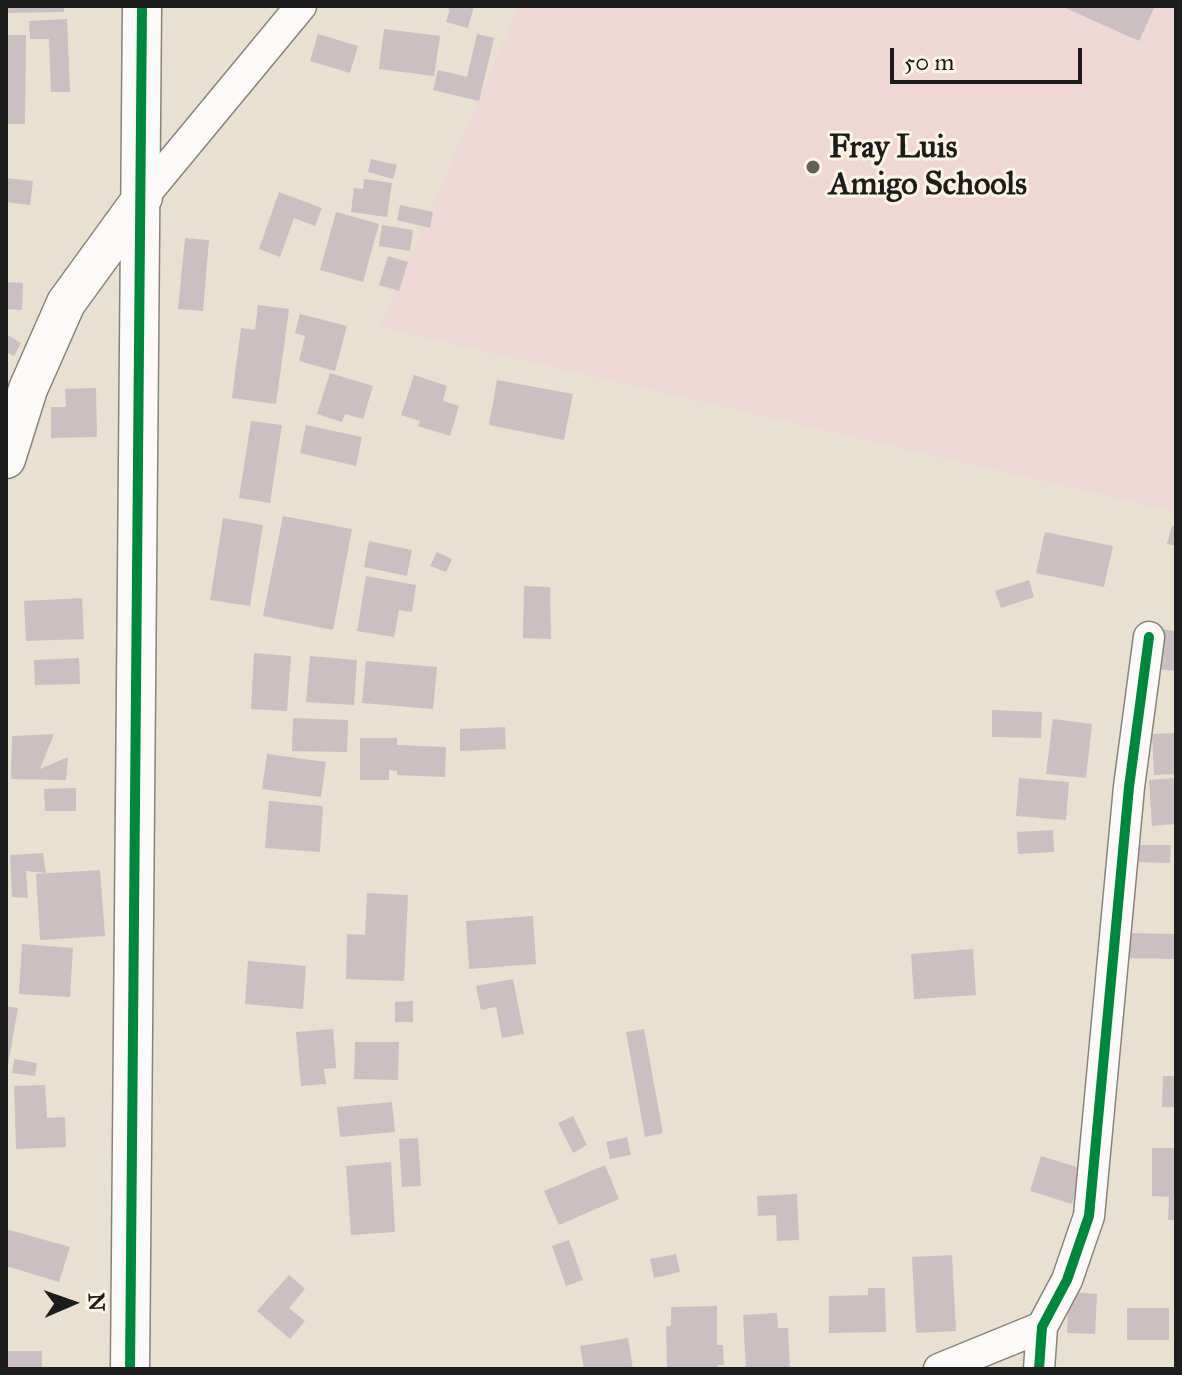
<!DOCTYPE html>
<html>
<head>
<meta charset="utf-8">
<style>
	body { margin:0 }
	#map { position:relative; width:1182px; height:1375px; overflow:hidden; background:#e8e0d0; font-family:"IM FELL Great Primer",serif }
	canvas { display:block }
	.frame { position:absolute; inset:0; border:8px solid #1c1c1c; pointer-events:none }
	.north { position:absolute; left:32px; top:1263px; width:80px; height:80px; -webkit-text-stroke:6px #fcf5e5; paint-order:stroke; rotate:88deg; font-size:22px; font-weight:700; line-height:32px; text-align:center; color:#1c1c1c }
	.north::after { content:''; display:block; margin:auto; width:28px; height:36px; background:#1c1c1c; clip-path:polygon(50% 0,100% 100%,50% 72%,0 100%) }
	.scale { position:absolute; left:890px; top:48px; width:192px; height:36px; box-sizing:border-box; border:4px solid #1c1c1c; border-top:0; padding-left:10px; font-size:24px; line-height:28px; white-space:nowrap; color:#1c1c1c; -webkit-text-stroke:6px #fcf5e5; paint-order:stroke }
</style>
</head>
<body>
<div id="map">
<canvas width="1182" height="1375"></canvas>
<div class="frame"></div>
<div class="north">N</div>
<div class="scale">50 m</div>
</div>
<script>
const g = document.querySelector('canvas').getContext('2d');
g.lineJoin = 'round';
function paint(path, color) {
  g.fillStyle = color;
  g.fill(path, 'evenodd');
}
function trace(path, color, width, dash) {
  g.strokeStyle = color;
  g.lineWidth = width;
  g.lineCap = dash ? 'butt' : 'round';
  g.setLineDash(dash || []);
  g.stroke(path);
}
function write(font, color, halo, rows, align = 'center') {
  g.font = font + ' "IM FELL Great Primer",serif';
  g.lineWidth = 6;
  g.setLineDash([]);
  g.textBaseline = 'middle';
  g.strokeStyle = halo;
  g.fillStyle = color;
  for (const [text, x, y, turn = 0] of rows) {
    g.save();
    g.translate(x, y);
    g.rotate((+turn || 0) * Math.PI / 180);
    g.textAlign = isNaN(turn) ? turn : align;
    if (halo) g.strokeText(text, 0, 0);
    g.fillText(text, 0, 0);
    g.restore();
  }
}
const built = new Path2D(`
	M 519,6 L 1176,6 L 1176,512 L 380,327 Z`);
const building = new Path2D(`
	M 6,6 L 64,6 L 64,12 L 6,13 Z
	M 441,6 L 474,6 L 468,28 L 446,22 L 450,9 Z
	M 1061,6 L 1155,6 L 1139,41 Z
	M 67,19 L 70,92 L 51,92 L 49,39 L 30,39 L 29,21 Z
	M 384,29 L 440,36 L 434,76 L 379,69 Z
	M 318,34 L 358,46 L 350,73 L 310,61 Z
	M 477,34 L 494,38 L 479,101 L 433,90 L 438,70 L 467,77 Z
	M 6,35 L 26,35 L 25,124 L 6,124 Z
	M 371,159 L 397,165 L 393,179 L 368,172 Z
	M 6,178 L 33,181 L 30,205 L 6,202 Z
	M 364,179 L 392,183 L 387,217 L 351,212 L 354,188 L 363,189 Z
	M 279,192 L 322,208 L 315,226 L 294,218 L 280,257 L 259,249 Z
	M 400,205 L 433,212 L 430,228 L 397,220 Z
	M 336,212 L 379,224 L 363,282 L 320,270 Z
	M 382,225 L 413,230 L 410,251 L 379,246 Z
	M 185,238 L 209,240 L 203,311 L 178,309 Z
	M 388,256 L 408,262 L 399,291 L 379,285 Z
	M 6,282 L 23,283 L 22,310 L 6,309 Z
	M 258,305 L 289,309 L 276,404 L 232,398 L 241,328 L 255,330 Z
	M 300,314 L 347,326 L 335,371 L 299,361 L 305,336 L 295,333 Z
	M 6,334 L 21,343 L 14,356 L 6,352 Z
	M 330,373 L 373,386 L 363,419 L 345,414 L 342,422 L 317,414 Z
	M 414,375 L 447,386 L 443,401 L 459,406 L 450,436 L 418,426 L 420,421 L 401,415 Z
	M 497,380 L 573,394 L 564,440 L 489,425 Z
	M 96,388 L 97,437 L 51,438 L 51,407 L 66,407 L 65,389 Z
	M 251,421 L 282,425 L 270,503 L 239,498 Z
	M 306,425 L 362,437 L 356,466 L 300,453 Z
	M 283,516 L 352,529 L 333,630 L 263,616 Z
	M 223,518 L 263,525 L 250,606 L 210,600 Z
	M 1172,526 L 1176,527 L 1176,546 L 1167,544 Z
	M 1045,532 L 1113,546 L 1104,587 L 1036,573 Z
	M 369,541 L 412,550 L 407,576 L 364,567 Z
	M 437,552 L 452,559 L 446,572 L 430,566 Z
	M 366,576 L 416,585 L 412,612 L 399,610 L 394,637 L 357,631 Z
	M 1029,580 L 1034,597 L 1001,608 L 995,591 Z
	M 524,586 L 550,587 L 551,639 L 523,638 Z
	M 82,598 L 84,639 L 26,641 L 24,601 Z
	M 1150,628 L 1176,631 L 1176,671 L 1147,668 Z
	M 254,653 L 291,656 L 287,711 L 251,709 Z
	M 310,656 L 357,660 L 354,705 L 306,702 Z
	M 79,658 L 80,684 L 35,685 L 34,660 Z
	M 366,661 L 437,667 L 433,709 L 362,703 Z
	M 992,710 L 1042,712 L 1041,738 L 992,737 Z
	M 293,718 L 348,720 L 347,752 L 292,751 Z
	M 1053,719 L 1092,724 L 1086,778 L 1046,774 Z
	M 505,727 L 506,749 L 460,751 L 460,729 Z
	M 1176,733 L 1176,774 L 1154,775 L 1152,734 Z
	M 54,734 L 40,769 L 68,757 L 66,780 L 11,779 L 12,736 Z
	M 360,738 L 397,738 L 397,745 L 446,747 L 445,777 L 397,775 L 397,771 L 389,770 L 389,780 L 360,780 Z
	M 267,754 L 326,762 L 321,797 L 262,789 Z
	M 1019,778 L 1069,782 L 1066,820 L 1016,816 Z
	M 1176,778 L 1176,824 L 1152,826 L 1149,780 Z
	M 76,788 L 76,811 L 45,811 L 44,789 Z
	M 269,801 L 323,806 L 320,852 L 265,848 Z
	M 1053,830 L 1054,852 L 1018,854 L 1017,832 Z
	M 1134,845 L 1171,845 L 1170,863 L 1134,862 Z
	M 43,853 L 46,873 L 26,871 L 28,898 L 12,897 L 10,855 Z
	M 100,870 L 105,936 L 40,940 L 36,874 Z
	M 367,893 L 408,895 L 404,981 L 346,979 L 347,934 L 365,935 Z
	M 533,916 L 536,964 L 469,969 L 466,921 Z
	M 1125,933 L 1176,934 L 1176,959 L 1124,958 Z
	M 22,944 L 73,948 L 70,997 L 19,994 Z
	M 973,949 L 976,995 L 914,999 L 911,954 Z
	M 248,961 L 306,966 L 303,1009 L 245,1004 Z
	M 513,979 L 524,1034 L 502,1038 L 496,1007 L 481,1010 L 476,986 Z
	M 413,1001 L 413,1022 L 395,1022 L 395,1002 Z
	M 6,1006 L 18,1008 L 8,1065 L 6,1065 Z
	M 333,1029 L 336,1068 L 324,1069 L 326,1084 L 301,1086 L 296,1032 Z
	M 644,1029 L 663,1133 L 645,1137 L 626,1032 Z
	M 355,1042 L 399,1042 L 398,1080 L 354,1079 Z
	M 14,1059 L 37,1063 L 35,1076 L 12,1073 Z
	M 1163,1076 L 1176,1076 L 1176,1107 L 1162,1107 Z
	M 45,1085 L 47,1118 L 65,1117 L 66,1147 L 16,1149 L 14,1086 Z
	M 392,1102 L 395,1132 L 340,1137 L 337,1107 Z
	M 573,1116 L 587,1145 L 573,1153 L 558,1123 Z
	M 627,1137 L 631,1155 L 610,1159 L 606,1142 Z
	M 418,1138 L 421,1186 L 402,1187 L 399,1139 Z
	M 1152,1148 L 1176,1148 L 1176,1220 L 1168,1220 L 1169,1197 L 1152,1196 Z
	M 1041,1156 L 1083,1169 L 1072,1204 L 1030,1191 Z
	M 391,1162 L 395,1232 L 351,1235 L 346,1166 Z
	M 605,1165 L 619,1199 L 559,1225 L 544,1191 Z
	M 797,1194 L 799,1240 L 777,1241 L 776,1215 L 758,1216 L 757,1196 Z
	M 6,1229 L 70,1247 L 59,1282 L 6,1266 Z
	M 569,1240 L 583,1280 L 566,1286 L 552,1246 Z
	M 676,1254 L 680,1272 L 654,1278 L 650,1259 Z
	M 952,1255 L 956,1331 L 916,1333 L 912,1257 Z
	M 289,1275 L 305,1289 L 289,1308 L 305,1321 L 290,1339 L 257,1311 Z
	M 868,1288 L 885,1288 L 886,1332 L 829,1333 L 829,1296 L 868,1295 Z
	M 1069,1292 L 1097,1294 L 1095,1334 L 1067,1333 Z
	M 717,1306 L 717,1345 L 723,1345 L 724,1365 L 718,1365 L 718,1369 L 667,1369 L 666,1326 L 671,1326 L 671,1307 Z
	M 1127,1308 L 1169,1308 L 1169,1340 L 1127,1340 Z
	M 777,1313 L 778,1328 L 788,1328 L 790,1369 L 746,1369 L 743,1315 Z
	M 628,1338 L 633,1369 L 584,1369 L 580,1346 Z
	M 6,1351 L 42,1351 L 42,1369 L 6,1369 Z`);
const minor = new Path2D(`
	M 143,197 L 301,6
	M 939,1369 L 1042,1327
	M 1039,1369 L 1042,1327 L 1067,1280 L 1089,1216 L 1129,787 L 1149,637`);
const tertiary = new Path2D(`
	M 6,459 L 28,389 L 66,303 L 143,197
	M 130,1369 L 142,6`);
const cycleway = new Path2D(`
	M 130,1369 L 142,6
	M 1039,1369 L 1042,1327 L 1067,1280 L 1089,1216 L 1129,787 L 1149,637`);
const markers = [
	[813,167,8,"#63615b"]
];
const poiNames = [
	["Fray Luis",829,149],
	["Amigo Schools",829,186]
];
paint(built, '#efd7d6');
paint(building, '#ccbfc1');
trace(minor, '#88847c', 33);
trace(tertiary, '#88847c', 41);
trace(minor, '#fcfaf8', 30);
trace(tertiary, '#fcfaf8', 38);
trace(cycleway, '#00873e', 10);
for (const [x, y, r, color] of markers) {
  const dot = new Path2D();
  dot.arc(x, y, r, 0, 2 * Math.PI);
  g.fillStyle = color;
  g.fill(dot);
  trace(dot, '#fcf5e5', 3);
}
write('bold 32px', '#1c1c1c', '#fcf5e5', poiNames, 'left');
</script>
</body>
</html>
